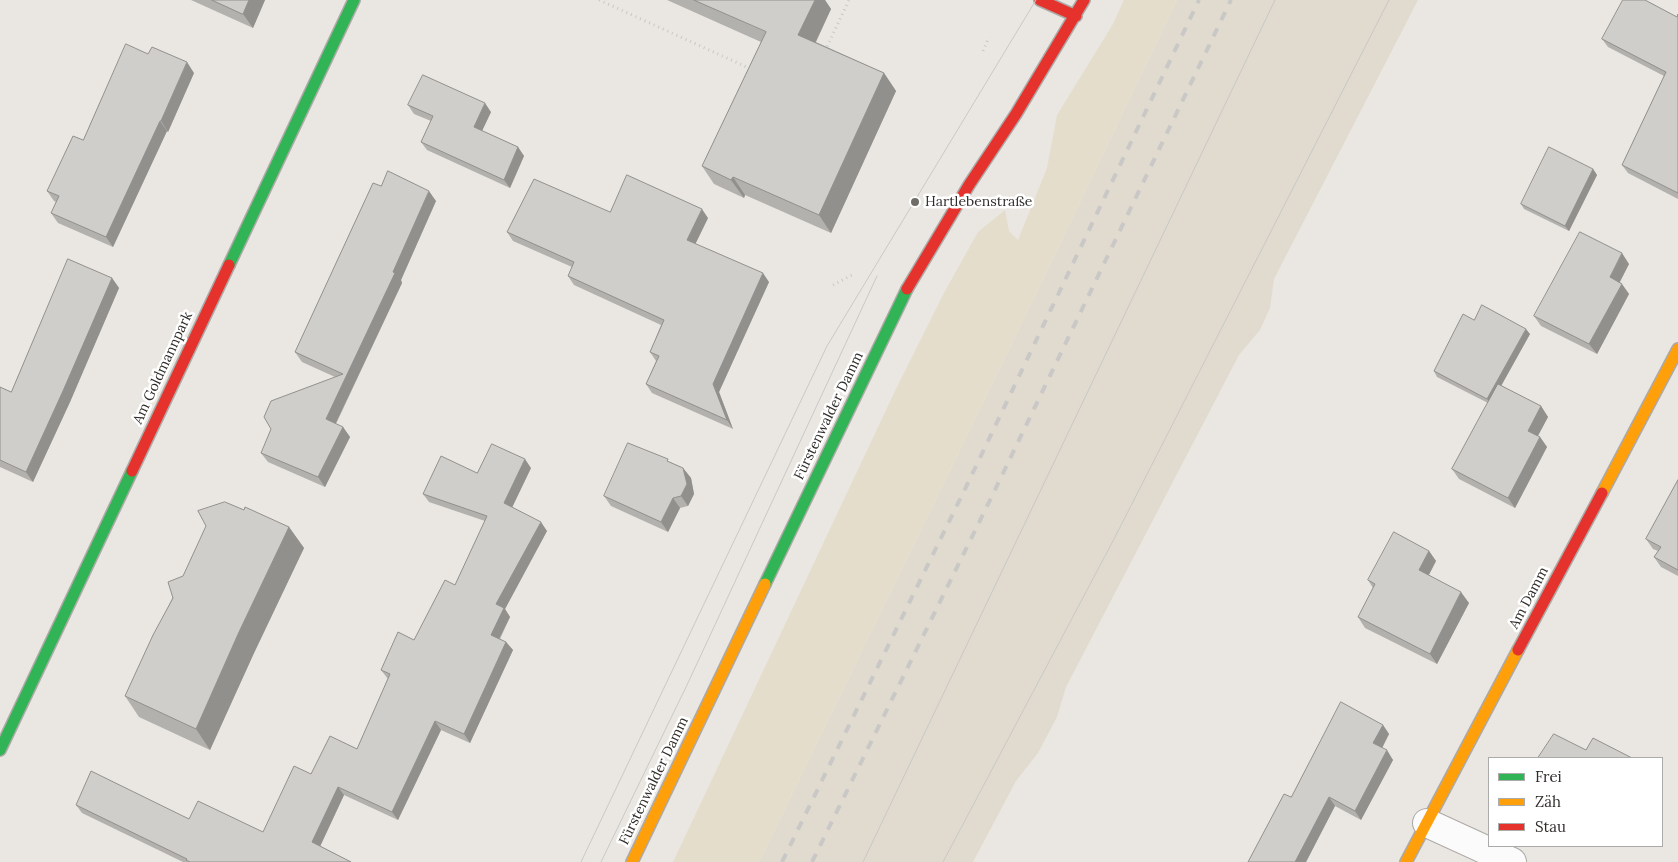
<!DOCTYPE html>
<html>
<head>
<meta charset="utf-8">
<style>
	body { margin:0 }
	#map { position:relative; width:1678px; height:862px; overflow:hidden; background:#eae7e2; font-family:Lora,serif }
	canvas { display:block }
	.legend { position:absolute; left:1488px; top:757px; width:175px; height:90px; box-sizing:border-box; background:#fff; border:1px solid #ababa9; margin:0; padding:6px 9px; list-style:none; font-size:15px; color:#2e2c28 }
	.legend li { display:flex; align-items:center; gap:10px; height:25px }
	.legend b { width:25px; border:1px solid #ababa9 }
</style>
</head>
<body>
<div id="map">
<canvas width="1678" height="862"></canvas>
<ul class="legend">
<li><b style="height:6px;background:#30b455"></b>Frei</li>
<li><b style="height:6px;background:#ff9f0a"></b>Zäh</li>
<li><b style="height:6px;background:#e5322d"></b>Stau</li>
</ul>
</div>
<script>
const g = document.querySelector('canvas').getContext('2d');
g.lineJoin = 'round';
function paint(path, color) {
  g.fillStyle = color;
  g.fill(path, 'evenodd');
}
function trace(path, color, width, dash) {
  g.strokeStyle = color;
  g.lineWidth = width;
  g.lineCap = dash ? 'butt' : 'round';
  g.setLineDash(dash || []);
  g.stroke(path);
}
function write(font, color, halo, rows, align = 'center') {
  g.font = font + ' Lora,serif';
  g.lineWidth = 5;
  g.setLineDash([]);
  g.textBaseline = 'middle';
  g.strokeStyle = halo;
  g.fillStyle = color;
  for (const [text, x, y, turn = 0] of rows) {
    g.save();
    g.translate(x, y);
    g.rotate((+turn || 0) * Math.PI / 180);
    g.textAlign = isNaN(turn) ? turn : align;
    if (halo) g.strokeText(text, 0, 0);
    g.fillText(text, 0, 0);
    g.restore();
  }
}
const built = new Path2D(`
	M 1177,0 L 1418,0 L 1274,279 L 1270,308 L 1260,330 L 1239,355 L 1066,687 L 1057,717 L 1038,753 L 1016,781 L 973,862 L 759,862 L 1038,290 Z`);
const green = new Path2D(`
	M 1124,0 L 1177,0 L 1038,290 L 759,862 L 673,862 L 895,391 L 945,291 L 978,232 L 1005,210 L 1009,231 L 1018,240 L 1047,168 L 1057,115 L 1113,24 Z`);
const path = new Path2D(`
	M 599,0 L 751,69
	M 825,51 L 849,0
	M 983,51 L 989,37
	M 833,285 L 854,274`);
const street = new Path2D(`
	M 1427,823 L 1512,862`);
const fast = new Path2D(`
	M 229,265 L 354,0
	M 765,584 L 907,289
	M 0,750 L 132,471`);
const slow = new Path2D(`
	M 1602,493 L 1678,349
	M 632,862 L 765,584
	M 1406,862 L 1518,650`);
const jam = new Path2D(`
	M 1040,0 L 1076,16
	M 907,289 L 969,185 L 1016,114 L 1084,0
	M 132,471 L 229,265
	M 1518,650 L 1602,493`);
const tram = new Path2D(`
	M 581,862 L 827,346 L 1036,0
	M 601,862 L 687,685 L 877,276
	M 863,862 L 1275,0
	M 943,862 L 1114,539 L 1389,0`);
const rail = new Path2D(`
	M 782,862 L 966,487 L 1199,0
	M 812,862 L 993,494 L 1231,0`);
const wall = new Path2D(`
	M 191,0 L 265,0 L 253,28 Z
	M 667,0 L 825,0 L 831,9 L 816,42 L 884,73 L 896,91 L 831,233 L 745,195 L 744,198 L 714,184 L 702,166 L 761,42 Z
	M 1678,14 L 1678,199 L 1628,173 L 1622,165 L 1664,76 L 1608,47 L 1602,39 L 1677,17 Z
	M 194,73 L 168,132 L 167,131 L 113,247 L 58,223 L 51,213 L 56,202 L 54,201 L 47,191 L 83,140 Z
	M 408,105 L 491,112 L 482,131 L 518,147 L 524,156 L 510,188 L 427,150 L 421,142 L 431,121 L 414,114 Z
	M 1593,169 L 1597,175 L 1569,231 L 1524,209 L 1521,204 Z
	M 381,186 L 436,201 L 401,280 L 402,283 L 336,424 L 343,427 L 350,437 L 325,487 L 268,462 L 261,453 L 335,377 L 302,362 L 295,352 Z
	M 610,212 L 708,218 L 695,244 L 769,282 L 719,392 L 733,429 L 652,393 L 646,384 L 656,361 L 650,352 L 661,325 L 574,285 L 568,276 L 572,267 L 513,241 L 507,232 Z
	M 1629,264 L 1620,282 L 1629,294 L 1597,354 L 1541,326 L 1534,316 Z
	M 112,278 L 119,288 L 70,402 L 33,482 L 0,467 L 0,387 L 11,392 Z
	M 1474,320 L 1530,334 L 1501,386 L 1541,406 L 1548,417 L 1538,436 L 1540,437 L 1547,447 L 1515,508 L 1459,479 L 1452,469 L 1488,403 L 1437,377 L 1434,371 Z
	M 670,462 L 683,468 L 691,478 L 694,494 L 688,506 L 680,508 L 668,532 L 611,506 L 604,496 Z
	M 531,468 L 512,507 L 547,531 L 505,609 L 510,617 L 500,639 L 506,642 L 513,650 L 470,743 L 441,730 L 398,820 L 344,795 L 320,846 L 351,862 L 183,862 L 82,813 L 76,805 L 189,819 L 263,832 L 311,774 L 357,749 L 388,679 L 381,670 L 414,640 L 455,585 L 485,521 L 429,502 L 423,494 L 477,473 Z
	M 1678,480 L 1678,576 L 1661,567 L 1654,557 L 1658,551 L 1653,549 L 1646,539 Z
	M 244,510 L 289,527 L 304,548 L 254,653 L 210,750 L 139,717 L 125,696 L 183,576 Z
	M 1429,551 L 1436,561 L 1429,575 L 1469,603 L 1437,664 L 1365,628 L 1358,617 L 1373,588 L 1368,580 Z
	M 1383,725 L 1389,734 L 1382,748 L 1393,760 L 1361,820 L 1335,806 L 1306,862 L 1248,862 L 1291,797 Z`);
const shadedWall = new Path2D(`
	M 249,0 L 265,0 L 253,28 L 243,14 Z
	M 815,0 L 825,0 L 831,9 L 811,52 L 798,35 Z
	M 187,62 L 194,73 L 168,132 L 161,121 Z
	M 884,73 L 896,91 L 831,233 L 819,215 Z
	M 485,103 L 491,112 L 480,135 L 474,127 Z
	M 160,121 L 167,131 L 113,247 L 106,237 Z
	M 518,147 L 524,156 L 510,188 L 504,180 Z
	M 1593,169 L 1597,175 L 1569,231 L 1565,226 Z
	M 733,177 L 745,195 L 744,198 L 731,180 Z
	M 429,191 L 436,201 L 401,280 L 402,283 L 333,429 L 326,419 Z
	M 702,209 L 708,218 L 693,249 L 687,240 Z
	M 1622,253 L 1629,264 L 1617,287 L 1610,277 Z
	M 763,273 L 769,282 L 719,392 L 733,429 L 727,420 L 713,384 Z
	M 112,278 L 119,288 L 70,402 L 33,482 L 26,472 Z
	M 1622,284 L 1629,294 L 1597,354 L 1589,344 Z
	M 1526,329 L 1530,334 L 1491,404 L 1487,399 Z
	M 1541,406 L 1548,417 L 1535,441 L 1528,431 Z
	M 343,427 L 350,437 L 325,487 L 318,477 Z
	M 1540,437 L 1547,447 L 1515,508 L 1508,498 Z
	M 525,459 L 531,468 L 510,512 L 504,503 Z
	M 683,468 L 691,478 L 694,494 L 688,506 L 681,496 Z
	M 673,498 L 680,508 L 668,532 L 661,522 Z
	M 541,522 L 547,531 L 505,609 L 510,617 L 497,643 L 491,635 L 496,604 Z
	M 289,527 L 304,548 L 254,653 L 210,750 L 196,729 L 239,632 Z
	M 1429,551 L 1436,561 L 1426,580 L 1419,570 Z
	M 1461,592 L 1469,603 L 1437,664 L 1430,654 Z
	M 506,642 L 513,650 L 470,743 L 464,734 Z
	M 435,721 L 441,730 L 398,820 L 392,812 Z
	M 1383,725 L 1389,734 L 1380,752 L 1373,743 Z
	M 1387,750 L 1393,760 L 1361,820 L 1355,811 Z
	M 338,787 L 344,795 L 318,851 L 312,842 Z
	M 1329,797 L 1335,806 L 1306,862 L 1295,862 Z`);
const building = new Path2D(`
	M 212,0 L 249,0 L 243,14 Z
	M 694,0 L 815,0 L 798,35 L 884,73 L 819,215 L 733,177 L 731,180 L 702,166 L 766,32 Z
	M 1623,0 L 1645,0 L 1677,17 L 1678,14 L 1678,193 L 1622,165 L 1666,72 L 1602,39 Z
	M 126,44 L 148,54 L 152,47 L 187,62 L 161,121 L 160,121 L 106,237 L 51,213 L 59,196 L 47,191 L 73,136 L 83,140 Z
	M 423,75 L 485,103 L 474,127 L 518,147 L 504,180 L 421,142 L 433,116 L 408,105 Z
	M 1549,147 L 1593,169 L 1565,226 L 1521,204 Z
	M 388,171 L 429,191 L 393,272 L 395,273 L 326,419 L 343,427 L 318,477 L 261,453 L 271,429 L 264,417 L 271,401 L 343,374 L 295,352 L 373,183 L 381,186 Z
	M 627,175 L 702,209 L 687,240 L 763,273 L 713,384 L 727,420 L 646,384 L 659,356 L 650,352 L 664,320 L 568,276 L 574,262 L 507,232 L 534,179 L 610,212 Z
	M 1580,232 L 1622,253 L 1610,277 L 1622,284 L 1589,344 L 1534,316 Z
	M 68,259 L 112,278 L 63,391 L 26,472 L 0,460 L 0,387 L 11,392 Z
	M 1482,305 L 1526,329 L 1487,399 L 1434,371 L 1463,314 L 1474,320 Z
	M 1498,384 L 1541,406 L 1528,431 L 1540,437 L 1508,498 L 1452,469 Z
	M 628,443 L 668,459 L 667,461 L 683,468 L 687,484 L 681,496 L 673,498 L 661,522 L 604,496 Z
	M 492,444 L 525,459 L 504,503 L 541,522 L 496,604 L 504,608 L 491,635 L 506,642 L 464,734 L 435,721 L 392,812 L 338,787 L 312,842 L 351,862 L 190,862 L 186,860 L 187,859 L 76,805 L 91,771 L 189,819 L 198,801 L 263,832 L 294,766 L 311,774 L 330,736 L 357,749 L 390,674 L 381,670 L 398,632 L 414,640 L 445,580 L 455,585 L 487,516 L 423,494 L 441,456 L 477,473 Z
	M 1678,480 L 1678,570 L 1654,557 L 1661,547 L 1646,539 Z
	M 225,502 L 244,510 L 245,507 L 289,527 L 239,632 L 196,729 L 125,696 L 153,635 L 173,598 L 168,582 L 183,576 L 206,526 L 198,511 Z
	M 1394,532 L 1429,551 L 1419,570 L 1461,592 L 1430,654 L 1358,617 L 1375,584 L 1368,580 Z
	M 1341,702 L 1383,725 L 1373,743 L 1387,750 L 1355,811 L 1329,797 L 1295,862 L 1248,862 L 1284,794 L 1291,797 Z
	M 1554,734 L 1586,750 L 1593,738 L 1632,758 L 1538,758 Z`);
const markers = [
	[915,202,5,"#706d69"]
];
const poiNames = [
	["Hartlebenstraße",925,202]
];
const streetNames = [
	["Am Goldmannpark",163,368,-65],
	["Fürstenwalder Damm",829,416,-64],
	["Am Damm",1529,598,-62],
	["Fürstenwalder Damm",654,781,-64]
];
paint(built, '#e1dbcf');
paint(green, '#e4ddcc');
trace(street, '#aca9a6', 30);
trace(fast, '#aca9a6', 14);
trace(slow, '#aca9a6', 14);
trace(jam, '#aca9a6', 14);
trace(path, '#c9c8c6', 3, [1, 4]);
trace(street, '#fcfbfb', 28);
trace(fast, '#30b455', 11);
trace(slow, '#ff9f0a', 11);
trace(jam, '#e5322d', 11);
trace(tram, '#c9c8c6', 1);
trace(rail, '#c9c8c6', 4, [9, 9]);
paint(wall, '#b3b1ae');
paint(shadedWall, '#92908d');
paint(building, '#d0ceca');
trace(building, '#92908d', 1);
for (const [x, y, r, color] of markers) {
  const dot = new Path2D();
  dot.arc(x, y, r, 0, 2 * Math.PI);
  g.fillStyle = color;
  g.fill(dot);
  trace(dot, '#fff', 2);
}
write('14px', '#2e2c28', '#fff', poiNames, 'left');
write('14px', '#2e2c28', '#fff', streetNames);
</script>
</body>
</html>
